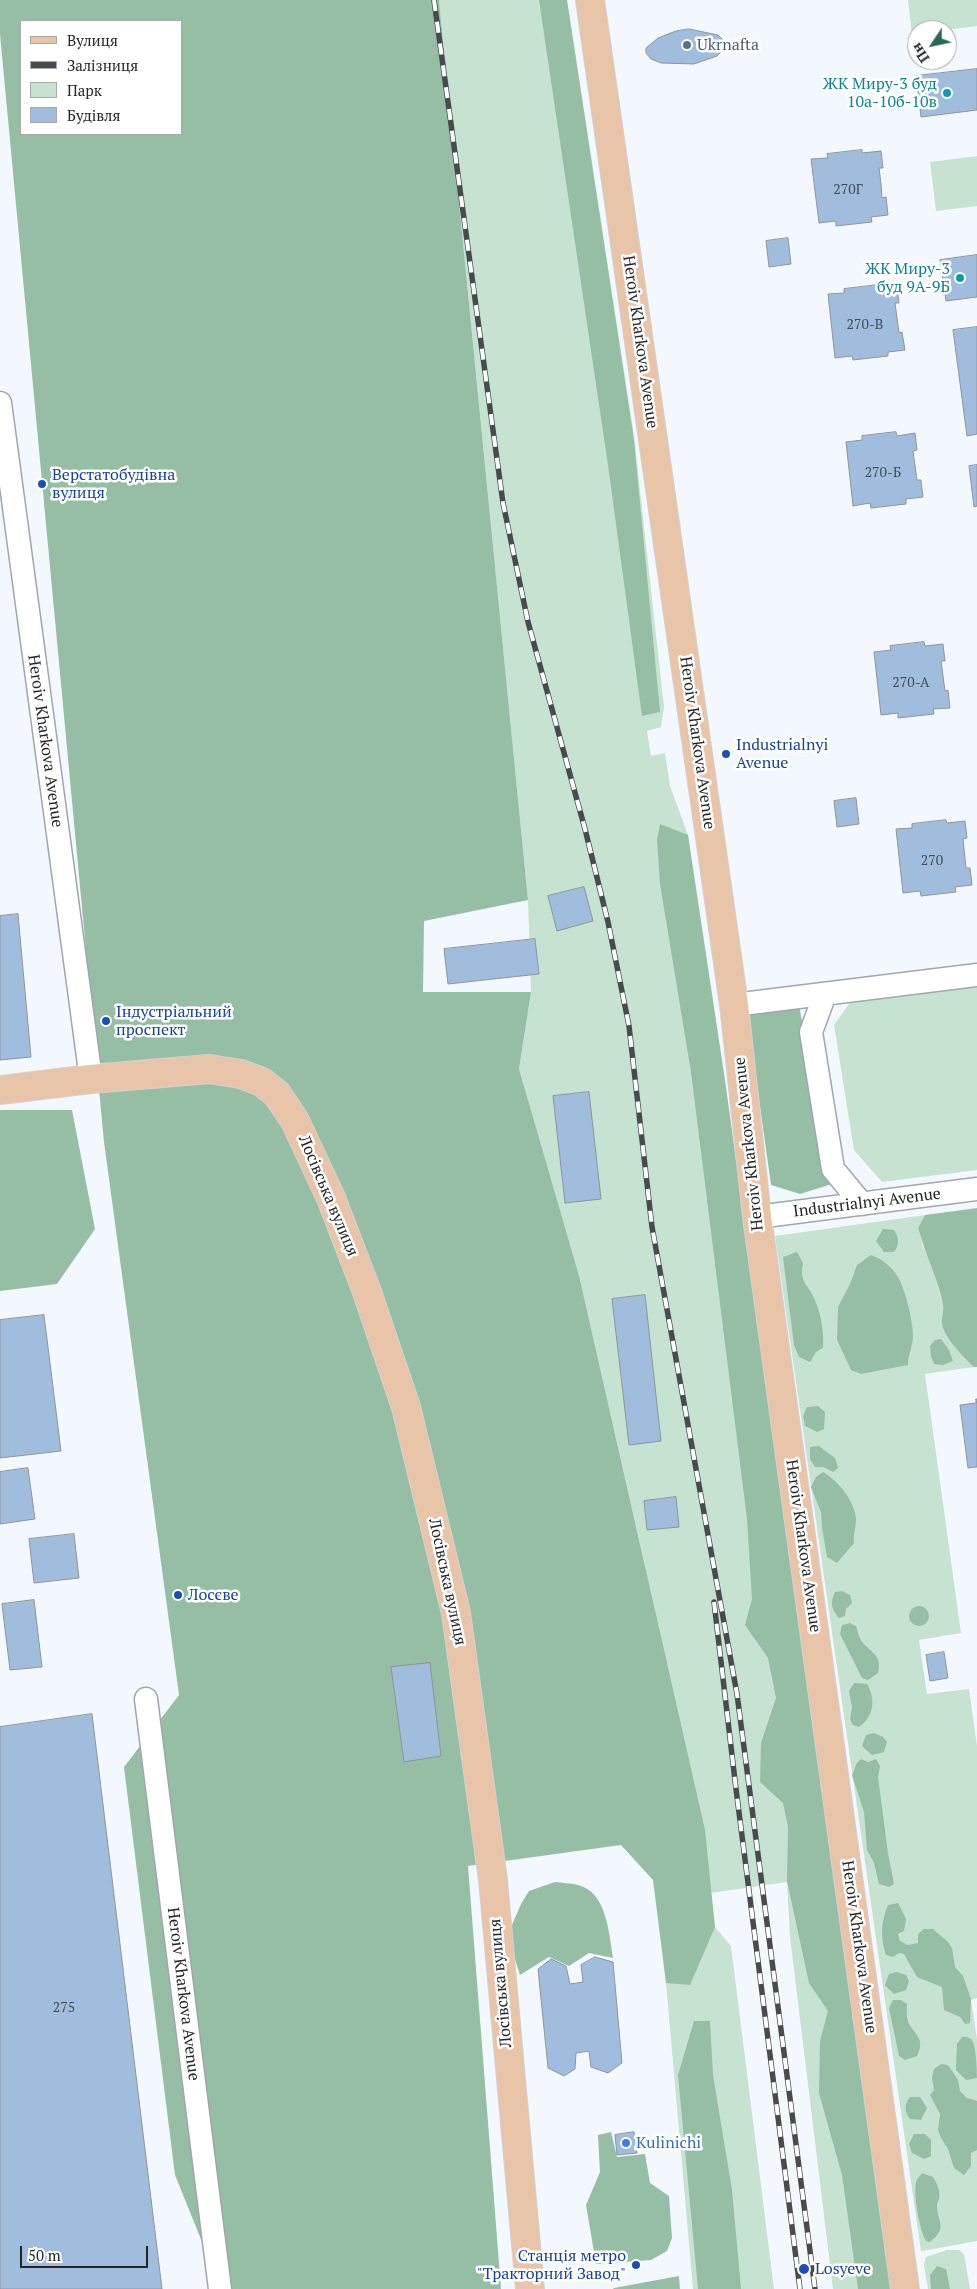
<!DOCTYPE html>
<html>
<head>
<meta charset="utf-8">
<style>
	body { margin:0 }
	#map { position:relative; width:977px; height:2289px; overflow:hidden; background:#f3f8ff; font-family:"PT Serif",serif }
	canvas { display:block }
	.legend { position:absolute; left:20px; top:20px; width:162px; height:115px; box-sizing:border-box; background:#fff; border:1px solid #a7a8a9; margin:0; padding:6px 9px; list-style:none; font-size:15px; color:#232527 }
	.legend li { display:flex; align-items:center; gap:10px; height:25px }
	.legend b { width:25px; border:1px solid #a7a8a9 }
	.north { position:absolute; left:907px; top:20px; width:50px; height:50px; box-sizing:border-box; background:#fff; border:1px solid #a7a8a9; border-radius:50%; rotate:236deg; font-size:14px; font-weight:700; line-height:20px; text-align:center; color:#232527 }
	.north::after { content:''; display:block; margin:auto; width:18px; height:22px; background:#25685a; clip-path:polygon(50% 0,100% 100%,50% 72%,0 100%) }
	.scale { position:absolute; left:20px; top:2246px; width:128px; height:22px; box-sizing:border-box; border:2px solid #232527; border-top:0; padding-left:6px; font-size:15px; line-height:18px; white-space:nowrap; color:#232527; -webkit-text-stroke:4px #fff; paint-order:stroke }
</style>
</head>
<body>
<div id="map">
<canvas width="977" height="2289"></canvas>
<ul class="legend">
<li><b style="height:6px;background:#e8c4a9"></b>Вулиця</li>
<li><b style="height:6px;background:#484b4e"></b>Залізниця</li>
<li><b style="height:14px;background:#c6e3d1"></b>Парк</li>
<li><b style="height:14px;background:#a0bdde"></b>Будівля</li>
</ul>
<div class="north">Пн</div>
<div class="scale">50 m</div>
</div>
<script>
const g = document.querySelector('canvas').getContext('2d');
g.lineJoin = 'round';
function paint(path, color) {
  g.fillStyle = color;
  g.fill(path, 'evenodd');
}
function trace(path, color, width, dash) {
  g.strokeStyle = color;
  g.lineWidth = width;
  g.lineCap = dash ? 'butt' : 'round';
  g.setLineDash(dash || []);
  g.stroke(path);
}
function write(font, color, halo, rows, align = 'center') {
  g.font = font + ' "PT Serif",serif';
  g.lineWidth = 5;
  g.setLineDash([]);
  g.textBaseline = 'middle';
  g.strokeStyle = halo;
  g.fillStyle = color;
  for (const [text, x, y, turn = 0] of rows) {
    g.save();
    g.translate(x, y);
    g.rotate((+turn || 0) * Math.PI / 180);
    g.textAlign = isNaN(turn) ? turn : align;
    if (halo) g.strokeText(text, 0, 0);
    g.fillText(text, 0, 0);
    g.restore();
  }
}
const green = new Path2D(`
	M 439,0 L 567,0 L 634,436 L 664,707 L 661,727 L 647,731 L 651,756 L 665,753 L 670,786 L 688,835 L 892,2289 L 833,2289 L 790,1937 L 787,1882 L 711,1893 L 642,1552 L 581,1288 L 519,1069 L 531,992 L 528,900 Z
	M 908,0 L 977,0 L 977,26 L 947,30 L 917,30 L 917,34 L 912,35 Z
	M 977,156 L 977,206 L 936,211 L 930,162 Z
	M 977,973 L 977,1170 L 882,1182 L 854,1150 L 834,1025 L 859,990 Z
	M 925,1215 L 918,1228 L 923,1247 L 931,1260 L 943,1306 L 942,1325 L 974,1367 L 925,1374 L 961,1633 L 919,1640 L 927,1694 L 969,1689 L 977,1746 L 977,1998 L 971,2000 L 977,2039 L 977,2241 L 917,2252 L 921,2251 L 775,1236 Z
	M 715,1927 L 731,1946 L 774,2289 L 693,2289 L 666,1983 Z
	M 947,2250 L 959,2250 L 964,2254 L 970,2289 L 928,2289 L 924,2265 L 926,2257 Z`);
const forest = new Path2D(`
	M 0,0 L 439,0 L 528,900 L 424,921 L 423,992 L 531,992 L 519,1069 L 579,1276 L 705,1830 L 715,1927 L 690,1985 L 666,1983 L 653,1880 L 621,1845 L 468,1866 L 501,2289 L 221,2289 L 175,2175 L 124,1767 L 179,1695 L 104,1142 L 0,34 ZM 21,21 L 181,21 L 181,134 L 21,134 Z
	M 539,0 L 567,0 L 634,440 L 660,712 L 642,716 L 608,465 Z
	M 660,824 L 688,835 L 725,1080 L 892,2289 L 858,2289 L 842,2175 L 819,2093 L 820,2041 L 828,2011 L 809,1983 L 787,1881 L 788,1827 L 783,1803 L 760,1782 L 761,1743 L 776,1698 L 768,1658 L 745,1625 L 752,1599 L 747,1519 L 691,1072 L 660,884 L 657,840 Z
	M 799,1005 L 832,1184 L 800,1194 L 771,1185 L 747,1013 Z
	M 0,1110 L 72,1110 L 95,1229 L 57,1284 L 0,1291 Z
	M 977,1208 L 977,1367 L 974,1367 C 964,1358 944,1337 942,1324 C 941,1318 944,1311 943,1305 C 938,1278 925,1254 918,1228 L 925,1215 Z
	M 883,1229 L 894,1230 C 899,1238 900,1244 894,1252 L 884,1252 L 876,1241 Z
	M 797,1252 L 803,1263 C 799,1282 807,1283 814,1298 C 821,1313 824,1331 823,1348 L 816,1352 L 810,1362 L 799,1357 L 794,1345 L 783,1257 Z
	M 871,1255 C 882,1259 891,1266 898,1277 C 905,1288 914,1325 913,1338 C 912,1347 908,1356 908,1365 L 861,1374 L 851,1370 L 837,1340 L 838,1307 L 850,1284 L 857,1265 Z
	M 941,1339 L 949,1350 L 953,1361 L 943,1365 L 934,1364 L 931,1357 L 930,1346 L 935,1340 Z
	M 818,1406 L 825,1412 L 824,1429 L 817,1432 L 805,1426 L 803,1416 L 807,1407 Z
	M 819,1446 L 835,1458 L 838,1468 L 833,1472 L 823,1467 L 815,1467 L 810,1459 L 810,1447 Z
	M 823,1472 C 838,1481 855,1501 856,1519 C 856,1528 853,1533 854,1543 L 837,1563 L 827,1557 L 822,1528 L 821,1512 L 811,1487 L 816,1477 Z
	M 842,1591 L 850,1595 L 852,1603 L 846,1609 L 845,1616 L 839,1618 C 831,1609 830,1603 835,1592 Z
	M909 1616a10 10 0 1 1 20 0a10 10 0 1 1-20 0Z
	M 850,1623 L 856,1626 C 858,1632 859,1639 864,1644 C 874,1654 882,1657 878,1673 L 868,1680 L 862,1678 L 840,1634 L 842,1625 Z
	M 854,1683 L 867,1684 C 876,1700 874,1716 859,1727 L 853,1725 L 850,1720 L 852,1707 L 849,1691 Z
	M 874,1733 L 883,1737 L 887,1742 L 884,1752 L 872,1755 L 862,1746 L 866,1735 Z
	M 861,1759 L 868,1762 L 876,1759 L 880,1766 L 878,1777 L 888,1853 L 894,1884 L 889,1887 L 879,1884 L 874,1863 L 867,1850 L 864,1812 L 852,1775 L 857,1763 Z
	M 555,1882 C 562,1883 571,1883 578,1885 C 607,1892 609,1934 613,1958 L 589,1953 L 569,1966 L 549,1957 L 520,1975 L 512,1950 L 512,1925 L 521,1904 L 529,1891 Z
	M 898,1903 L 906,1919 L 904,1931 L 898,1934 L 900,1941 L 908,1945 L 918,1943 L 918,1934 L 924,1929 L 933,1929 L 947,1941 L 952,1948 L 955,1967 L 963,1976 L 971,1999 L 970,2023 L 965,2024 L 960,2017 L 944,2010 L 942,1987 L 917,1977 L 904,1954 L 899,1953 L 893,1957 L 886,1955 C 880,1937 881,1922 888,1905 Z
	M 897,1972 L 906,1975 L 909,1981 L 906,1990 L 894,1994 L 885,1985 L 889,1974 Z
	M 893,2000 L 901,2000 L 907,2004 C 907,2011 906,2018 909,2024 C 917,2037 925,2039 917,2056 L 905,2060 L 899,2056 L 889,2008 Z
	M 694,2021 L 710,2021 L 713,2075 L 732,2190 L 741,2289 L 698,2289 L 678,2075 Z
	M 962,2037 C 966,2037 971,2037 973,2042 C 976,2048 977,2070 977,2078 L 966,2080 L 956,2070 L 957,2044 Z
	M 941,2064 L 948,2065 L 958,2080 L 960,2091 L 967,2098 L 977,2101 L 977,2150 L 971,2153 L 971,2166 L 964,2175 L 954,2168 L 948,2149 L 941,2138 L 938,2130 L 940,2114 L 930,2095 L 934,2090 L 932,2078 L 934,2069 Z
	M 910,2097 L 920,2097 L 927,2108 L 921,2120 L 910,2119 C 904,2111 904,2105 910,2097 Z
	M 611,2132 L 617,2157 L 645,2154 L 650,2183 L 669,2196 L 672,2238 L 667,2251 L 651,2260 L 596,2264 L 586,2205 L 600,2172 L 598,2135 Z
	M 914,2134 L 925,2134 L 931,2140 L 931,2156 L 924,2159 L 912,2153 L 909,2144 Z
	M 922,2173 L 933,2177 C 937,2184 941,2191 939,2199 C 938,2203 937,2202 937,2207 C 938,2224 948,2227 930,2242 L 926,2241 C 920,2231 913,2195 916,2183 C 916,2180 920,2176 922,2173 Z
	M 937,2266 L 946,2269 L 950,2289 L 931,2289 L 930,2275 Z
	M 679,2276 L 680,2289 L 613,2289 L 614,2288 Z`);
const building = new Path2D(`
	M 689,29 L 718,35 L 725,42 L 725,48 L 717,56 L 694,64 L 661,63 L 651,59 L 646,53 L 646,48 L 658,38 L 676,31 Z
	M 977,69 L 977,110 L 921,117 L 916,76 Z
	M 862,150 L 862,153 L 881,151 L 883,168 L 879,168 L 881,184 L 882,198 L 886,197 L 888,215 L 871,217 L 872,222 L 836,226 L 836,221 L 819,223 L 811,159 L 828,158 L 827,154 Z
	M 788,238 L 791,264 L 769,267 L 766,241 Z
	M 977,255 L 977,297 L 946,301 L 940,260 Z
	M 878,285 L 879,288 L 897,286 L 899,303 L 895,303 L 899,333 L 902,332 L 905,350 L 888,352 L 888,356 L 853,360 L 852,356 L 835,358 L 828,294 L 844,293 L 844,289 Z
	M 977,327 L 977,434 L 967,436 L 953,330 Z
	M 896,432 L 897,436 L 915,433 L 917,450 L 913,451 L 917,480 L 921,480 L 923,497 L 906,499 L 906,504 L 871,508 L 870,503 L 853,506 L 846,442 L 862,440 L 862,436 Z
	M 977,465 L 977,506 L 974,507 L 969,466 Z
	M 924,642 L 925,646 L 943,644 L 945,661 L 941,661 L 945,691 L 948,690 L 950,708 L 933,709 L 934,714 L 898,718 L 898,713 L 881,715 L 874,652 L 891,650 L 890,646 Z
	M 856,798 L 859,824 L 837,827 L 834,801 Z
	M 946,820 L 947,823 L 965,821 L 967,838 L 963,839 L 966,868 L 970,868 L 972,885 L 955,887 L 956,892 L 921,896 L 920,891 L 903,893 L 896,829 L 912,828 L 912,824 Z
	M 584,887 L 593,921 L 557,931 L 548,896 Z
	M 18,914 L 31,1057 L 0,1060 L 0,916 Z
	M 535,939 L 539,974 L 448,984 L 444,949 Z
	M 589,1092 L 601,1199 L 565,1203 L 553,1096 Z
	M 645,1295 L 661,1441 L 629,1445 L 612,1299 Z
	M 44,1315 L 61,1451 L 0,1458 L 0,1320 Z
	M 976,1399 L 977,1399 L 977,1467 L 968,1468 L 960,1405 L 976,1403 Z
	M 28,1468 L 35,1519 L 0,1524 L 0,1472 Z
	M 676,1497 L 679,1527 L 647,1530 L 644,1501 Z
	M 74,1534 L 79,1578 L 34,1583 L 29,1539 Z
	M 34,1600 L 42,1667 L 10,1670 L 2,1604 Z
	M 944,1652 L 948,1678 L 930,1681 L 926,1655 Z
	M 430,1663 L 441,1756 L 404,1762 L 391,1667 Z
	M 92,1714 L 162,2289 L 0,2289 L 0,1727 Z
	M 595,1957 L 613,1962 L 622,2063 L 608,2073 L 591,2067 L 589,2051 L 576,2053 L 575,2069 L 564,2076 L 548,2068 L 538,1969 L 551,1959 L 566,1966 L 570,1984 L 583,1982 L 581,1965 Z
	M 634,2132 L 637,2153 L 617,2155 L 615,2135 Z`);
const minor = new Path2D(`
	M 0,403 L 91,1079
	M 825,994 L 811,1032 L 833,1169 L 862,1204
	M 734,1005 L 977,975
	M 757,1217 L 977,1189
	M 146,1699 L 220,2289`);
const major = new Path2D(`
	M 590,0 L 734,1005 L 757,1217 L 905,2289
	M 0,1090 L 91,1079 L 209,1069 L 241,1074 L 262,1082 L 277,1094 L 295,1121 L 331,1198 L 367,1292 L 406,1407 L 456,1613 L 493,1880 L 530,2289`);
const rail = new Path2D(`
	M 434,0 L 503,503 L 528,622 L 585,829 L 608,922 L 629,1026 L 652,1227 L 737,1694 L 815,2289
	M 714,1602 L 736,1789 L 800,2289`);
const markers = [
	[687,45,5,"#5c6f8a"],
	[947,93,5,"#0f9aa8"],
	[960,278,5,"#0f9aa8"],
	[42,484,5,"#1a4fb4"],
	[726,754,5,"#1a4fb4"],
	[106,1021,5,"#1a4fb4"],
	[178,1595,5,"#1a4fb4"],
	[626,2143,5,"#3f7fe0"],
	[636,2265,5,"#1a4fb4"],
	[804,2269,6,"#1a4fb4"]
];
const numberNames = [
	["270Г",848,190],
	["270-В",865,325],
	["270-Б",883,473],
	["270-А",911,683],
	["270",932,861],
	["275",64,2008]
];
const serviceNames = [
	["Ukrnafta",697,45]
];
const cultureNames = [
	["ЖК Миру-3 буд",937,84],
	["10а-10б-10в",937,102],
	["ЖК Миру-3",950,269],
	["буд 9А-9Б",950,287]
];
const streetNames = [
	["Heroiv Kharkova Avenue",640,342,82],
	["Heroiv Kharkova Avenue",45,741,82],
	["Heroiv Kharkova Avenue",697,743,82],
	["Heroiv Kharkova Avenue",749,1144,-96],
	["Лосівська вулиця",328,1196,67],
	["Industrialnyi Avenue",867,1203,-7],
	["Heroiv Kharkova Avenue",803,1546,82],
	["Лосівська вулиця",447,1582,78],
	["Heroiv Kharkova Avenue",859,1947,82],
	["Лосівська вулиця",501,1983,-95],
	["Heroiv Kharkova Avenue",183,1994,83]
];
const transitNames = [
	["Верстатобудівна",52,475],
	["вулиця",52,493],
	["Industrialnyi",736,745],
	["Avenue",736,763],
	["Індустріальний",116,1012],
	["проспект",116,1030],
	["Лосєве",188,1595],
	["Станція метро",626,2256,"right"],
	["\"Тракторний Завод\"",626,2274,"right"],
	["Losyeve",815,2269]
];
const shopNames = [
	["Kulinichi",636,2143]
];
paint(green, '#c6e3d1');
paint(forest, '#95bea5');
paint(building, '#a0bdde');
trace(building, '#8f949a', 1);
trace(minor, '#a1a6ac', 25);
trace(major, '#d3d3d4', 30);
trace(minor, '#fff', 22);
trace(major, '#e8c4a9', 28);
trace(rail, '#484b4e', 5.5);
trace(rail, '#fff', 4, [11]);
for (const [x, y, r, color] of markers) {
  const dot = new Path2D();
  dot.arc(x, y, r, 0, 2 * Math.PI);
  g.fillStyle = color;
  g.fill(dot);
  trace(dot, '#fff', 2);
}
write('14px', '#424b55', null, numberNames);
write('16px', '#4e5e75', '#fff', serviceNames, 'left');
write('16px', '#0d838f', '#fff', cultureNames, 'right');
write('16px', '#232527', '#fff', streetNames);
write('16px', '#164399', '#fff', transitNames, 'left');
write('16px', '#366cbe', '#fff', shopNames, 'left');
</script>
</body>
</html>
